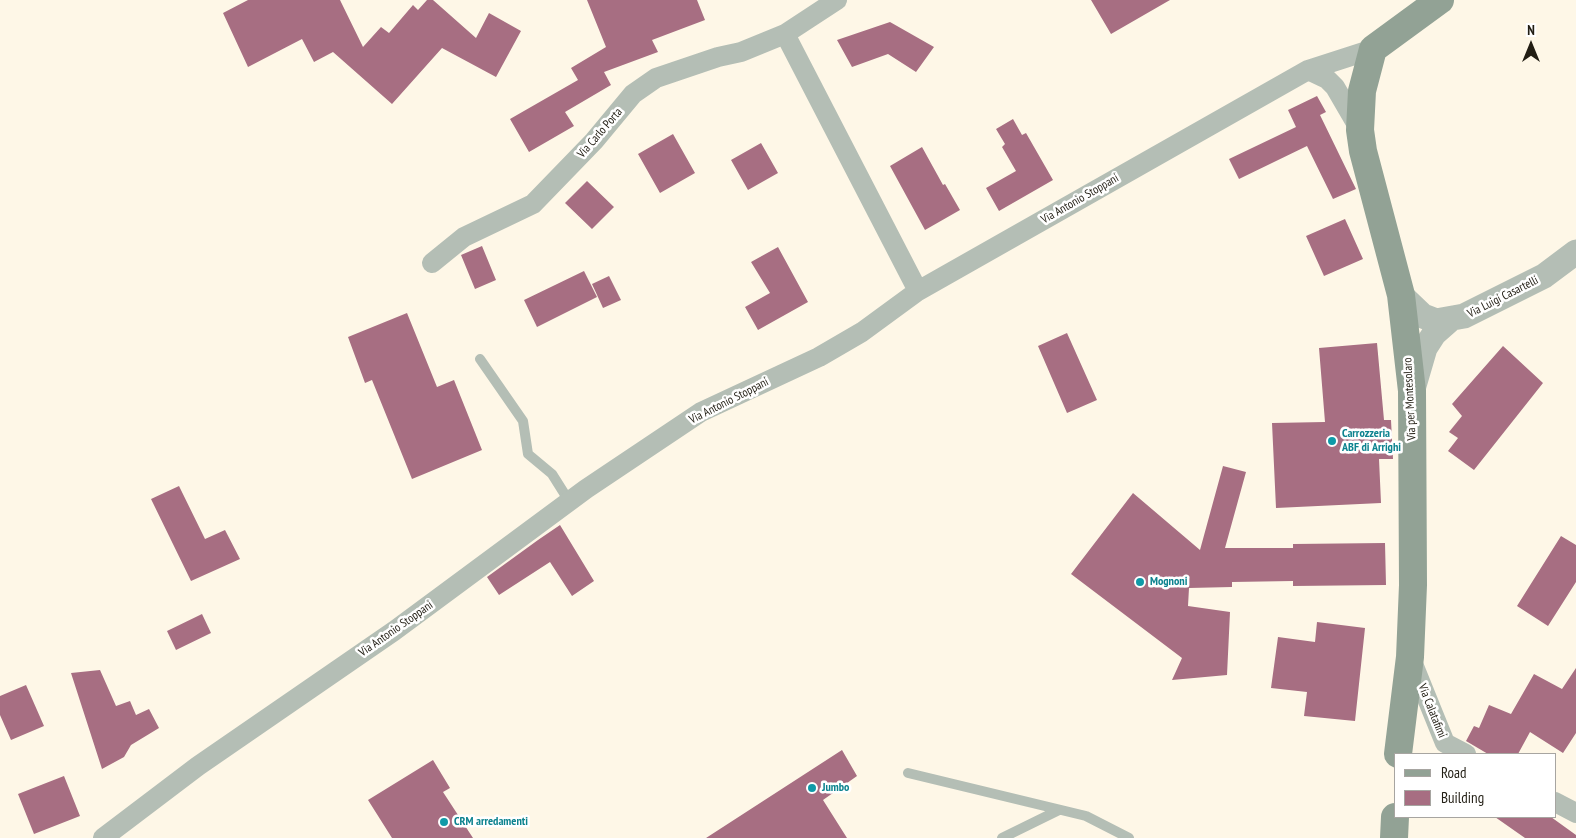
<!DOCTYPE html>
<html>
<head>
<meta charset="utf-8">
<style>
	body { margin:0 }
	#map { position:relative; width:1576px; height:838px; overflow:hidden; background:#fef7e7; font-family:"PT Sans Narrow",sans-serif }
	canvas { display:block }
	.legend { position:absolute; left:1394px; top:753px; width:162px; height:65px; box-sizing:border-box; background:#fff; border:1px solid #a7a5a1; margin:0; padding:6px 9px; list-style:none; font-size:15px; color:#221e14 }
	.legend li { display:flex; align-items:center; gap:10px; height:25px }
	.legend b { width:25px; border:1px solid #a7a5a1 }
	.north { position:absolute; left:1506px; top:20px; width:50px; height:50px; -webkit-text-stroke:4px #fff; paint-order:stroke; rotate:0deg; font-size:14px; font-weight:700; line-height:20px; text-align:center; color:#221e14 }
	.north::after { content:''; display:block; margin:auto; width:18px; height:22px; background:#221e14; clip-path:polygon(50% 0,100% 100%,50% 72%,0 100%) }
</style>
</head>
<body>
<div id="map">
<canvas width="1576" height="838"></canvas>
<ul class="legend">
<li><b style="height:6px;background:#92a295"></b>Road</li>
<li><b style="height:14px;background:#a76e82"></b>Building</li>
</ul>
<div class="north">N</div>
</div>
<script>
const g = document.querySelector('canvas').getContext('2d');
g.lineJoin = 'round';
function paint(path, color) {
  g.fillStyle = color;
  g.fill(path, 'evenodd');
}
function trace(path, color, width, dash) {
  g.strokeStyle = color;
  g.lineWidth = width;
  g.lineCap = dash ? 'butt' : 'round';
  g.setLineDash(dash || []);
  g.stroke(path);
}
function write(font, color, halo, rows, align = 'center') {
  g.font = font + ' "PT Sans Narrow",sans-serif';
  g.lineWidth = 5;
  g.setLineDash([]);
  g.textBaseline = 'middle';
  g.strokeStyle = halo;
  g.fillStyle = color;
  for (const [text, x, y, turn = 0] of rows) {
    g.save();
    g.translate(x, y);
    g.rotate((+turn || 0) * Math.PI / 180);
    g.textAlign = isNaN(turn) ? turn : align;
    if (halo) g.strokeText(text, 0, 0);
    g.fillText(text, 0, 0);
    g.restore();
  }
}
const building = new Path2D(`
	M 248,0 L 340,0 L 363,47 L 381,27 L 389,33 L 413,5 L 418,10 L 427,0 L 433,0 L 476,38 L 489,13 L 521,31 L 496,77 L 442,48 L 392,104 L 333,52 L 314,62 L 302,39 L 248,67 L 223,13 Z
	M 587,0 L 697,0 L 705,20 L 652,40 L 658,52 L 604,72 L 611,85 L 565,112 L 574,126 L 529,152 L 510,119 L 578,80 L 571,68 L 606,47 Z
	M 1091,0 L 1170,0 L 1111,34 Z
	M 890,22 L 934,47 L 916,72 L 888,54 L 852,67 L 837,40 Z
	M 1317,96 L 1326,112 L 1320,115 L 1356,189 L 1333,199 L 1307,146 L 1239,179 L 1229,159 L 1296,127 L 1288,110 Z
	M 1013,119 L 1022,135 L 1026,133 L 1053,180 L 999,211 L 986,188 L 1016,171 L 1002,147 L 1005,144 L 996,129 Z
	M 673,134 L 695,173 L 660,193 L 638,154 Z
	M 761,143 L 778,173 L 748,190 L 731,160 Z
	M 922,147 L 943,185 L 945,184 L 960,210 L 925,230 L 890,166 Z
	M 587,181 L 614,207 L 592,229 L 565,203 Z
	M 1345,219 L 1363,259 L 1324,276 L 1306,236 Z
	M 482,246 L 496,280 L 475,289 L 461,255 Z
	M 778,247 L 808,302 L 758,330 L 745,307 L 770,293 L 751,262 Z
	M 584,271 L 597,297 L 537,327 L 524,300 Z
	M 609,276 L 621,300 L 603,308 L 592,284 Z
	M 407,313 L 437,387 L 454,380 L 482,450 L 412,479 L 372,380 L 365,383 L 348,337 Z
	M 1067,333 L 1097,400 L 1067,413 L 1038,346 Z
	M 1377,343 L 1384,420 L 1391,420 L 1393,459 L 1379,459 L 1381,503 L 1276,508 L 1272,423 L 1325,422 L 1319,348 Z
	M 1503,346 L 1543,383 L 1474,470 L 1448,451 L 1458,438 L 1449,432 L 1462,416 L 1452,404 Z
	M 1223,466 L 1246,472 L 1225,548 L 1293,548 L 1293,544 L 1385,543 L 1386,585 L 1293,586 L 1293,581 L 1232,582 L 1232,587 L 1189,588 L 1188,606 L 1230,612 L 1227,675 L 1172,680 L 1182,658 L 1071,574 L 1133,493 L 1200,550 Z
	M 179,486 L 205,539 L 225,530 L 240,559 L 191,581 L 151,499 Z
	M 560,525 L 594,581 L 572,596 L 550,562 L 499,595 L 487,577 L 538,540 Z
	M 1561,536 L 1576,545 L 1576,582 L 1548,626 L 1517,606 Z
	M 202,614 L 211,633 L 176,650 L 167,631 Z
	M 1317,622 L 1365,628 L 1355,721 L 1304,716 L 1307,692 L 1271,688 L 1278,637 L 1315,642 Z
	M 1576,668 L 1576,733 L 1563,753 L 1530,732 L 1518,754 L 1488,754 L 1466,741 L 1474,726 L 1479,728 L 1489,705 L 1511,714 L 1534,674 L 1562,689 Z
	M 100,670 L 116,706 L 130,701 L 136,715 L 149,709 L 159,728 L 131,745 L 124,757 L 102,769 L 71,673 Z
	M 26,685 L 44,726 L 11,740 L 0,715 L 0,696 Z
	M 842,750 L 857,776 L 823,800 L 847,838 L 706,838 Z
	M 433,760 L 450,788 L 443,792 L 473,838 L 392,838 L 368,800 Z
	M 64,776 L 80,816 L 34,834 L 18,794 Z
	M 1495,817 L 1551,817 L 1576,835 L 1576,838 L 1525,838 Z`);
const service = new Path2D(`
	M 480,359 L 523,421 L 528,454 L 552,474 L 569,501
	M 908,773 L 1086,816 L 1129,838
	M 1002,838 L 1059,810`);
const minor = new Path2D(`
	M 785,34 L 918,291
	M 1308,70 L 1327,79 L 1335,87 L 1360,130
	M 432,263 L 464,237 L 533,204 L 594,141 L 633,94 L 656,78 L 718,57 L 741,52 L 785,34 L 837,0
	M 1411,659 L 1445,743 L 1466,754
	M 1555,802 L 1576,813
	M 103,838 L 198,766 L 394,631 L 586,489 L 701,412 L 819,357 L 862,332 L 918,291 L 1308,70 L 1373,49`);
const tertiary = new Path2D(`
	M 1401,295 L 1423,316 L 1436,321 L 1464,316 L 1544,276 L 1576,252
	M 1413,389 L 1425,348 L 1434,334 L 1451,319`);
const secondary = new Path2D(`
	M 1398,754 L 1410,657 L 1413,585 L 1412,391 L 1401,295 L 1363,151 L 1360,130 L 1362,91 L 1373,49 L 1440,0
	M 1394,838 L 1395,817`);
const markers = [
	[1332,441,5,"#0f9aa8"],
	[1140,582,5,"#0f9aa8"],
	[812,788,5,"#0f9aa8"],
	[444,822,5,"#0f9aa8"]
];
const streetNames = [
	["Via Carlo Porta",600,133,-49],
	["Via Antonio Stoppani",1080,199,-30],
	["Via Luigi Casartelli",1503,297,-27],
	["Via per Montesolaro",1410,399,-93],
	["Via Antonio Stoppani",729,401,-27],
	["Via Antonio Stoppani",396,629,-35],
	["Via Calatafimi",1432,711,68]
];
const cultureNames = [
	["Carrozzeria",1342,434],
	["ABF di Arrighi",1342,448],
	["Mognoni",1150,582],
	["Jumbo",822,788],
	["CRM arredamenti",454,822]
];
paint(building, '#a76e82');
trace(service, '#b4beb5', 10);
trace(minor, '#b4beb5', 20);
trace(tertiary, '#b4beb5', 25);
trace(secondary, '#92a295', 28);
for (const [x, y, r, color] of markers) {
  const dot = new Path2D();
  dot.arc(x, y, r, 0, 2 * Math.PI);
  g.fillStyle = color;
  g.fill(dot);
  trace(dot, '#fff', 2);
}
write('12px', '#221e14', '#fff', streetNames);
write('bold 12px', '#0d838f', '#fff', cultureNames, 'left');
</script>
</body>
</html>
